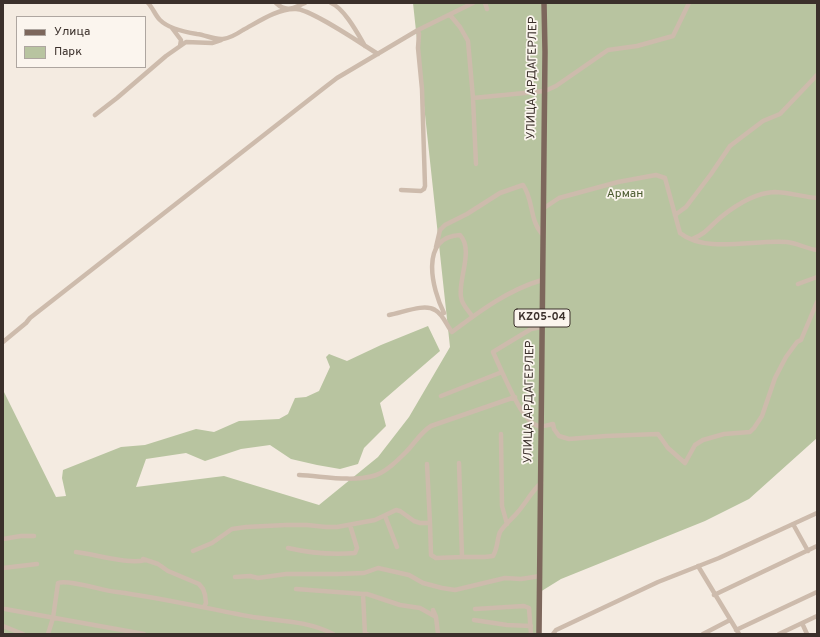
<!DOCTYPE html>
<html>
<head>
<meta charset="utf-8">
<style>
	body { margin:0 }
	#map { position:relative; width:820px; height:637px; overflow:hidden; background:#f4ebe1; font-family:Overpass,sans-serif }
	canvas { display:block }
	.frame { position:absolute; inset:0; border:4px solid #3b302b; pointer-events:none }
	.legend { position:absolute; left:16px; top:16px; width:130px; height:52px; box-sizing:border-box; background:#fbf5ee; border:1px solid #aea6a0; margin:0; padding:5px 7px; list-style:none; font-size:12px; color:#3b302b }
	.legend li { display:flex; align-items:center; gap:8px; height:20px }
	.legend b { width:20px; border:1px solid #aea6a0 }
</style>
</head>
<body>
<div id="map">
<canvas width="820" height="637"></canvas>
<div class="frame"></div>
<ul class="legend">
<li><b style="height:5px;background:#7d675c"></b>Улица</li>
<li><b style="height:11px;background:#b8c4a0"></b>Парк</li>
</ul>
</div>
<script>
const g = document.querySelector('canvas').getContext('2d');
g.lineJoin = 'round';
function paint(path, color) {
  g.fillStyle = color;
  g.fill(path, 'evenodd');
}
function trace(path, color, width, dash) {
  g.strokeStyle = color;
  g.lineWidth = width;
  g.lineCap = dash ? 'butt' : 'round';
  g.setLineDash(dash || []);
  g.stroke(path);
}
function write(font, color, halo, rows, align = 'center') {
  g.font = font + ' Overpass,sans-serif';
  g.lineWidth = 3.5;
  g.setLineDash([]);
  g.textBaseline = 'middle';
  g.strokeStyle = halo;
  g.fillStyle = color;
  for (const [text, x, y, turn = 0] of rows) {
    g.save();
    g.translate(x, y);
    g.rotate((+turn || 0) * Math.PI / 180);
    g.textAlign = isNaN(turn) ? turn : align;
    if (halo) g.strokeText(text, 0, 0);
    g.fillText(text, 0, 0);
    g.restore();
  }
}
const green = new Path2D(`
	M 413,3 L 817,3 L 817,438 L 749,499 L 705,521 L 561,579 L 540,592 L 539,634 L 3,634 L 3,390 L 56,497 L 66,496 L 62,478 L 63,470 L 121,447 L 145,445 L 196,429 L 214,432 L 239,421 L 279,419 L 288,414 L 295,398 L 306,397 L 319,391 L 330,367 L 326,357 L 329,354 L 347,361 L 381,345 L 428,326 L 440,351 L 380,403 L 386,426 L 364,448 L 358,464 L 340,469 L 317,465 L 291,459 L 270,445 L 241,449 L 205,461 L 186,453 L 146,459 L 136,487 L 224,476 L 319,505 L 378,457 L 409,417 L 450,347 Z`);
const minor = new Path2D(`
	M 148,3 C 153,8 155,15 160,20 C 169,29 184,32 197,34 C 206,35 214,40 223,39 C 230,38 237,34 243,30 C 258,22 278,8 296,9 C 311,9 363,45 378,54
	M 276,3 C 287,13 293,8 305,3
	M 331,3 C 344,8 358,34 365,46
	M 485,3 L 487,9
	M 450,15 L 460,27 L 468,41 L 473,98
	M 172,28 L 181,40 L 180,46
	M 95,115 L 117,98 L 166,56 L 186,42 L 212,43 L 221,40
	M 476,164 L 473,98 L 545,91 L 556,86 L 608,50 L 637,46 L 673,36 L 689,3
	M 401,190 L 421,191 L 424,189 L 425,186 L 422,89 L 418,48 L 419,34 L 418,30
	M 544,208 L 559,198 L 618,182 L 656,175 L 665,178 L 680,233 C 706,254 756,239 787,242 C 797,243 807,249 817,250
	M 675,215 L 686,207 L 711,174 L 730,146 L 763,121 L 780,114 L 817,75
	M 692,239 C 706,234 710,226 721,217 C 736,205 755,193 774,192 C 788,192 803,197 817,198
	M 436,247 L 440,230 L 445,225 L 467,214 L 500,193 L 523,185 C 534,200 529,221 543,235
	M 798,284 L 817,277
	M 444,313 C 432,289 419,237 460,235 C 474,250 458,279 461,297 C 462,305 468,310 472,316
	M 389,315 C 402,313 424,303 435,310 C 443,314 447,326 452,332 C 480,311 508,290 542,280
	M 3,342 L 26,323 L 30,318 L 324,88 L 337,78 L 418,30 L 473,3
	M 502,372 L 493,352 L 531,329 L 542,327
	M 441,396 L 502,372 C 509,386 523,422 538,426 C 543,427 548,425 553,424 L 554,429 L 559,436 L 569,439 L 606,436 L 658,434 L 668,448 L 685,463 L 695,445 L 703,440 L 724,434 L 750,432 L 754,428 L 762,416 L 775,378 L 786,357 L 797,342 L 801,340 L 817,302
	M 501,434 L 502,506 L 507,524
	M 459,463 L 462,557 L 485,557 L 493,556 C 498,548 497,539 500,532 C 504,525 512,519 517,513 C 526,503 531,492 541,483
	M 299,475 C 322,476 351,482 373,476 C 385,473 397,461 406,452 C 415,443 420,433 431,426 L 515,397
	M 385,516 L 397,547
	M 430,523 L 431,555 L 436,558 L 462,557
	M 793,524 L 808,551
	M 3,539 L 21,536 L 34,536
	M 288,548 C 310,553 333,555 355,553 L 357,548 L 350,525
	M 193,551 L 212,543 L 232,529 L 246,527 L 286,525 L 307,525 L 326,527 L 337,527 L 375,520 L 396,510 L 400,511 L 414,521 L 420,523 L 430,523 L 427,464
	M 76,552 C 94,554 130,565 145,560
	M 143,559 L 158,564 L 168,571 L 199,584 L 203,589 L 205,595 L 206,603 L 204,607
	M 698,566 L 739,634
	M 3,568 L 37,564
	M 235,577 L 250,576 L 258,578 L 286,574 L 338,574 L 364,573 L 378,568 L 409,575 L 423,583 L 442,588 L 455,590 L 505,578 L 521,579 L 540,576
	M 296,589 L 363,594 L 365,634 L 367,634
	M 363,594 L 367,594 L 400,605 L 420,608 L 436,617 L 438,634
	M 714,595 L 817,546
	M 5,609 L 144,634
	M 475,609 L 524,606 L 529,608 L 531,634
	M 433,610 L 436,617
	M 474,620 L 507,625 L 531,626
	M 802,623 L 807,634
	M 3,626 L 23,634
	M 736,630 L 817,592
	M 48,634 L 53,618 L 58,583 C 68,579 104,591 117,592 C 163,598 208,609 253,617 C 280,621 309,621 333,634
	M 553,634 L 556,630 L 658,582 L 719,558 L 817,513
	M 703,634 L 730,620
	M 779,634 L 817,616`);
const major = new Path2D(`
	M 539,634 L 545,52 L 544,3`);
const shields = [
	[542,318,56]
];
const shieldNames = [
	["KZ05-04",542,318]
];
const streetNames = [
	["УЛИЦА АРДАГЕРЛЕР",533,78,-89],
	["УЛИЦА АРДАГЕРЛЕР",530,402,-89]
];
const parkNames = [
	["Арман",625,195]
];
paint(green, '#b8c4a0');
trace(minor, '#cdbbac', 4.5);
trace(major, '#7d675c', 5.5);
for (const [x, y, w] of shields) {
  const box = new Path2D();
  box.roundRect(x - w / 2, y - 9, w, 18, 3);
  g.fillStyle = '#fbf5ee';
  g.fill(box);
  trace(box, '#3b302b', 1);
}
write('bold 11px', '#3b302b', null, shieldNames);
write('12px', '#3b302b', '#fbf5ee', streetNames);
write('12px', '#4a5a2e', '#fbf5ee', parkNames);
</script>
</body>
</html>
